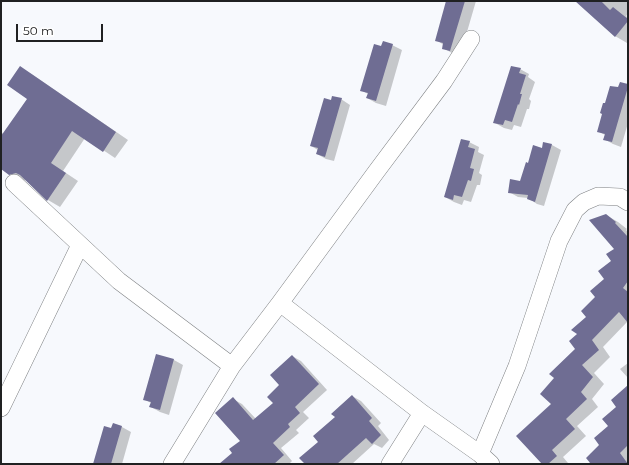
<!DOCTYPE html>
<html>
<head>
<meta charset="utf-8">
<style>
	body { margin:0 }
	#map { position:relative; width:629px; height:465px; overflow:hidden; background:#f7f9fd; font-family:Montserrat,sans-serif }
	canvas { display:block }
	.frame { position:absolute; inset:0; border:2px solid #202122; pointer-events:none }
	.scale { position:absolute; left:16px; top:24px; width:87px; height:18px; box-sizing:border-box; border:2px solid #202122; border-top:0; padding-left:5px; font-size:12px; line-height:14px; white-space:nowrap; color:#202122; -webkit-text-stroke:3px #fff; paint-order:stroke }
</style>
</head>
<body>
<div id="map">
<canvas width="629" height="465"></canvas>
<div class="frame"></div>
<div class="scale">50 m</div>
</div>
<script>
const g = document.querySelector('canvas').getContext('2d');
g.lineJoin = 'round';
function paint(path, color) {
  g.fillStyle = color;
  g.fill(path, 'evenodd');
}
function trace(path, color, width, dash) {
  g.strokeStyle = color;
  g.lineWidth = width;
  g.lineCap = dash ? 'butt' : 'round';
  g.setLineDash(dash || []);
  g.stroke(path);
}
const shadow = new Path2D(`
	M 448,1 L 476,1 L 460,56 L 452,53 L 443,48 L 444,45 L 436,40 Z
	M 576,1 L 628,1 L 628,14 L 626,16 L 628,18 L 628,42 L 627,43 L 615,36 Z
	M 392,45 L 402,50 L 386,106 L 376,103 L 367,98 L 368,94 L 361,90 L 382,47 Z
	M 21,68 L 33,75 L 128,140 L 115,158 L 85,138 L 63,171 L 78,181 L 60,207 L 48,200 L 27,180 L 22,181 L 1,168 L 1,132 L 4,134 L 28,98 Z
	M 520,69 L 529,74 L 528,77 L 535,82 L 529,99 L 531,101 L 529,109 L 527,109 L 521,127 L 514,125 L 512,130 L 504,128 L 495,123 Z
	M 628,85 L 628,123 L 621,147 L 613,144 L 604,139 L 605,135 L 598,131 L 606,104 L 619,89 Z
	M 341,99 L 350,105 L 334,161 L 326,159 L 317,154 L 318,150 L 311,146 L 332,101 Z
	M 469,142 L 479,147 L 478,152 L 484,155 L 479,173 L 482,175 L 480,185 L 477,185 L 471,202 L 464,200 L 462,205 L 454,202 L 445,197 Z
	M 544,143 L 552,145 L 561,150 L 544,206 L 537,204 L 528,198 L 518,197 L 509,192 L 521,182 L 529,164 L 542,149 Z
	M 606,215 L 618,222 L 627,229 L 626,230 L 628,232 L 628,321 L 603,347 L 610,357 L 594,373 L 604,384 L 592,399 L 598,407 L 577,426 L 586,436 L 563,457 L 568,463 L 567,464 L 543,464 L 555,378 L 577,349 L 578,334 L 605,279 L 615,249 Z
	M 156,355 L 174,360 L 183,365 L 169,415 L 160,412 L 151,407 L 151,403 L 144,399 Z
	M 292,356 L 301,361 L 327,390 L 303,412 L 309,418 L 296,430 L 299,433 L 281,448 L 292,461 L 289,464 L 221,464 L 234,454 L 241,441 L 233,399 L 242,404 L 256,419 L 274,403 Z
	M 628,363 L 628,378 L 620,369 Z
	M 628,387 L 628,464 L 588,464 L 590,462 L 600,445 L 617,407 Z
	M 352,396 L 361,401 L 381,423 L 378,426 L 389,440 L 382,448 L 374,444 L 352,464 L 306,464 L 319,442 Z
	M 113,424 L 122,427 L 131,432 L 122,464 L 94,464 L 112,430 Z`);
const building = new Path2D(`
	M 446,1 L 465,1 L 450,51 L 442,49 L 443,43 L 435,41 Z
	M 575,1 L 601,1 L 610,10 L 613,7 L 628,19 L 628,21 L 615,37 Z
	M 383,41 L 393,44 L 376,101 L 366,98 L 368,93 L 360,91 L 374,44 L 381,46 Z
	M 20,66 L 116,132 L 103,152 L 72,131 L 51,163 L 66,173 L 47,201 L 20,175 L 16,173 L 9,175 L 1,169 L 1,136 L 27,99 L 7,85 Z
	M 511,66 L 521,68 L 519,73 L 526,75 L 520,94 L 522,94 L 519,105 L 518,104 L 512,122 L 505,120 L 503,125 L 493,123 Z
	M 620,82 L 628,84 L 628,87 L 612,142 L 603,140 L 605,134 L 597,132 L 602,114 L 600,113 L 603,103 L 605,103 L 610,86 L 618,87 Z
	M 332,96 L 342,98 L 325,157 L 316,154 L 318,148 L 310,146 L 324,98 L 331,100 Z
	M 461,139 L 470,141 L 468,147 L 475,149 L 470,168 L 474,169 L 471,181 L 468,180 L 462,197 L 454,195 L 453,200 L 444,197 Z
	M 543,142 L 552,144 L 535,202 L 527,199 L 528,195 L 508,193 L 510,179 L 520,181 L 526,162 L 528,163 L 533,145 L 542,148 Z
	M 606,214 L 616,222 L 615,223 L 628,237 L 628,281 L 623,288 L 628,292 L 628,323 L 619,312 L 592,340 L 599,350 L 582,365 L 593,377 L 581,392 L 587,399 L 566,419 L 575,429 L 552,450 L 557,456 L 548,464 L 542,464 L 516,436 L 551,404 L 540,394 L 554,378 L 549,374 L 575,349 L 569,341 L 577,334 L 571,330 L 586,317 L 581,311 L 595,297 L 590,291 L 604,279 L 598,271 L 611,261 L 606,254 L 614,249 L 589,220 Z
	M 156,354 L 174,359 L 160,410 L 149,407 L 151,402 L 143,400 Z
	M 292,355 L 319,384 L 295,407 L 300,413 L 288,424 L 290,427 L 273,443 L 284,455 L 274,464 L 219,464 L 232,453 L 229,449 L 240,441 L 215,413 L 233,397 L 253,420 L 273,403 L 267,397 L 279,385 L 270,375 Z
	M 628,385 L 628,445 L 620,453 L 628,464 L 591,464 L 586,458 L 599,445 L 594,438 L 608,426 L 602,419 L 616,407 L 611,400 Z
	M 352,395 L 372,418 L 369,421 L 381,435 L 372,444 L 366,438 L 337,464 L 305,464 L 299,458 L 318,442 L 313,436 L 335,417 L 331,414 Z
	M 113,423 L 122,426 L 111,464 L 93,464 L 104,426 L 111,428 Z`);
const minor = new Path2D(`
	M 14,183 L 119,281 L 232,366
	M 280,303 L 422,413 L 480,454 L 491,464
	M 1,408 L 80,245
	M 480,454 L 517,366 L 559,241 L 575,210 L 584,202 L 598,196 L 620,197 L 628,202
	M 172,464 L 232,366 L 280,303 L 376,172 L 444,81 L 471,39
	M 390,464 L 422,413`);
paint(shadow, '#0003');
paint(building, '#6f6d93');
trace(minor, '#7e8083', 18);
trace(minor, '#fff', 17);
</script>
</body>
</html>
